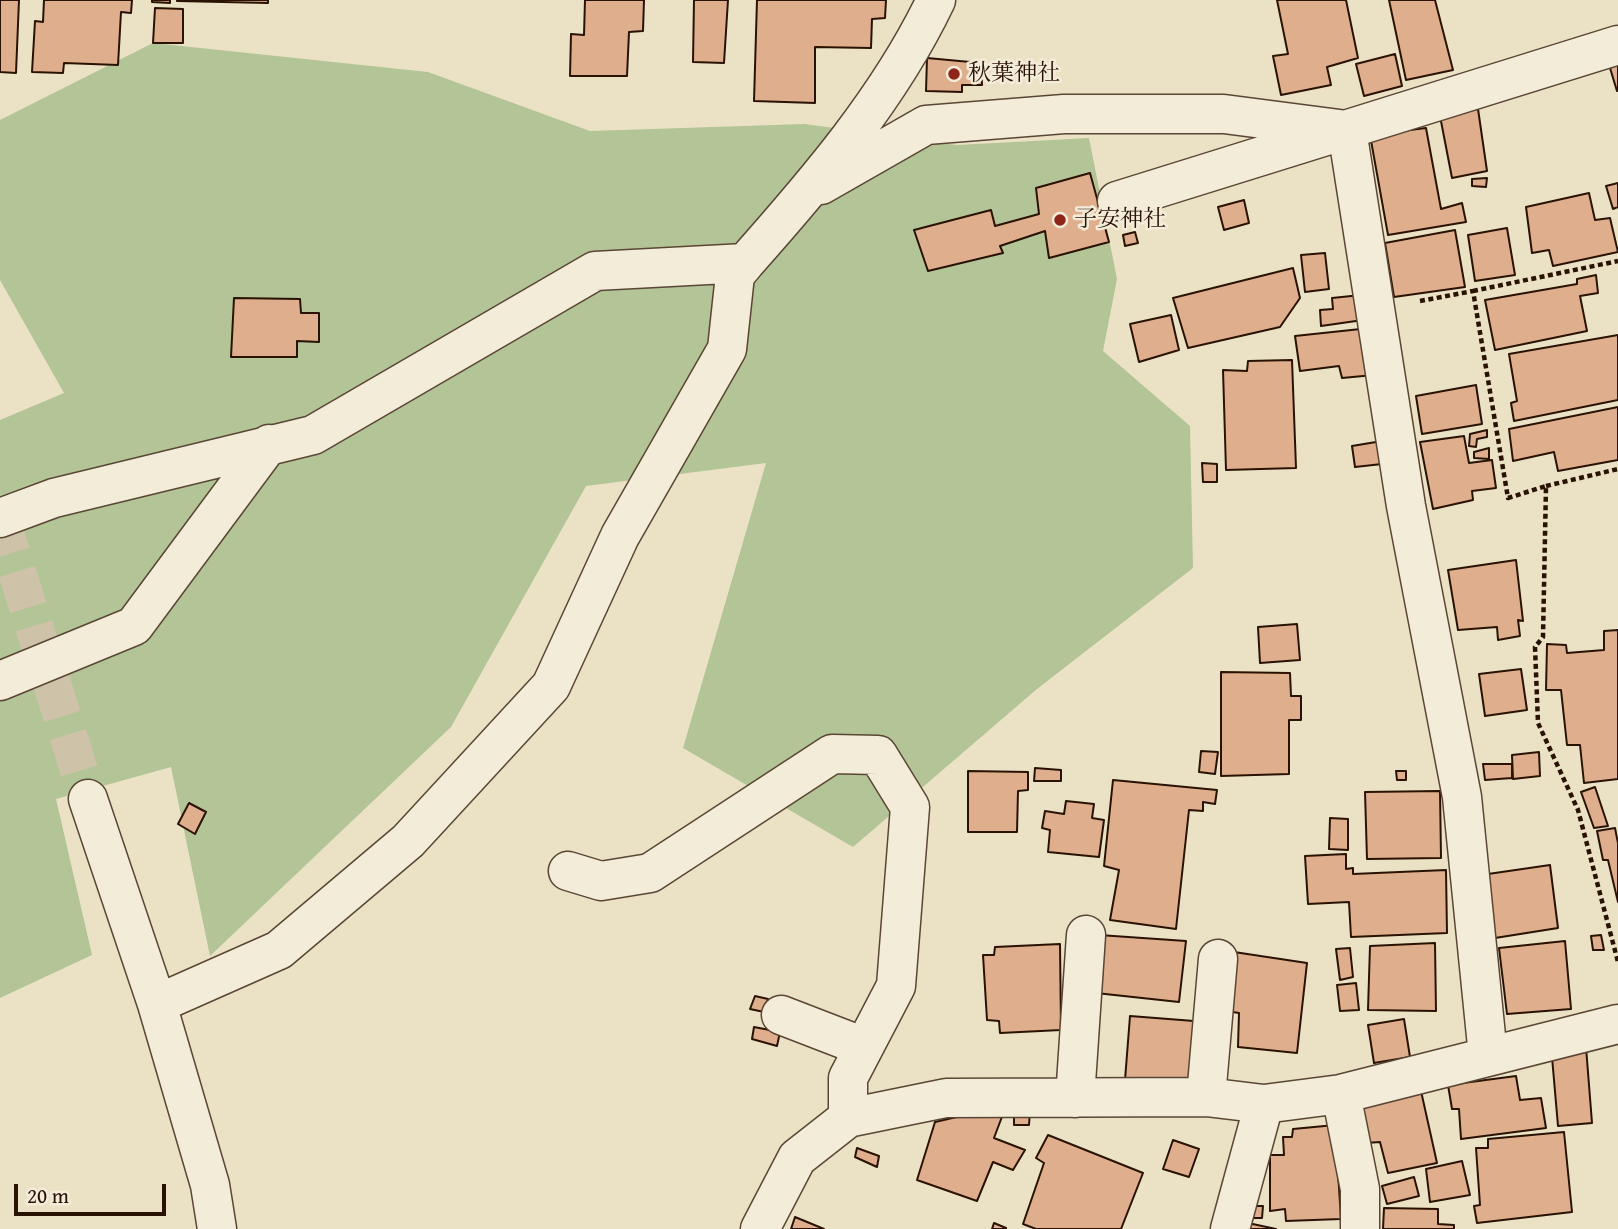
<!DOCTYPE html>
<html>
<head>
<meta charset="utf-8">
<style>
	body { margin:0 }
	#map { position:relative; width:1618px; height:1229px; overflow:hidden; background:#ebe2c5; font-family:"Gentium Book Plus",serif }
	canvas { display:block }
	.scale { position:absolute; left:14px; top:1184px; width:152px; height:32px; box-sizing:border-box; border:4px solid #2a1203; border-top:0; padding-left:9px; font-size:21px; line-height:24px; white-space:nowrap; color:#2a1203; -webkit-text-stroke:5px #f2ecd9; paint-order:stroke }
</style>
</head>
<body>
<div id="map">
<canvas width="1618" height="1229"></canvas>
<div class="scale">20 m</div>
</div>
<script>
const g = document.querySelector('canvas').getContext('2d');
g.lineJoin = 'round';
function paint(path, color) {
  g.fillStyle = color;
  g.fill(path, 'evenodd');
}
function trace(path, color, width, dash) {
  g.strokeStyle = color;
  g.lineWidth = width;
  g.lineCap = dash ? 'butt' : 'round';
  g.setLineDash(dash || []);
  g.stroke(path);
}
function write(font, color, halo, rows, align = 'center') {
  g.font = font + ' "Gentium Book Plus","Noto Serif JP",serif';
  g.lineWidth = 5;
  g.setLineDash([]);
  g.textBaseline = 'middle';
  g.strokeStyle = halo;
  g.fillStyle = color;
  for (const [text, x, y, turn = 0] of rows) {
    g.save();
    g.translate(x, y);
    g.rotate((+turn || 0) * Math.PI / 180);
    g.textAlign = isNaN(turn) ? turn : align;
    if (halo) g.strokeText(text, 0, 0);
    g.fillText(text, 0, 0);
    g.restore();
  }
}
const green = new Path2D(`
	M 153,43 L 428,72 L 590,131 L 805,124 L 957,145 L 1089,138 L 1117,279 L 1103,351 L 1190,426 L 1193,568 L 1037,689 L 853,847 L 683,748 L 766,463 L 586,486 L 451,727 L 210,956 L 171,767 L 56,799 L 92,955 L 0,998 L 0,420 L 64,393 L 0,280 L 0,120 Z`);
const building = new Path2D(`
	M 0,0 L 19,0 L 16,73 L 0,72 Z
	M 44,0 L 132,0 L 131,13 L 121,12 L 118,65 L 64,63 L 63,73 L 32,72 L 35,21 L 43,22 Z
	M 152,0 L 170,0 L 170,3 L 152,2 Z
	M 177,0 L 268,0 L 268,3 L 177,1 Z
	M 585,0 L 644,0 L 643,31 L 629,32 L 627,76 L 570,76 L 571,34 L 584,35 Z
	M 694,0 L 728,0 L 724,63 L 693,62 Z
	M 757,0 L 886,0 L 885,18 L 872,19 L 871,48 L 815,47 L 815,103 L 754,101 Z
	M 1277,0 L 1346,0 L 1358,58 L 1327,67 L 1331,85 L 1281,95 L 1273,56 L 1288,54 Z
	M 1389,0 L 1435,0 L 1453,70 L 1406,80 Z
	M 155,8 L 183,9 L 183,43 L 153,43 Z
	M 1395,54 L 1402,86 L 1364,96 L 1356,64 Z
	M 927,58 L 981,63 L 982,85 L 962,85 L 962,92 L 926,91 Z
	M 1618,64 L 1618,91 L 1617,91 L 1610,68 Z
	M 1478,109 L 1487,171 L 1452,178 L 1440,116 Z
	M 1426,128 L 1441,209 L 1462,203 L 1466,222 L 1388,235 L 1370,135 Z
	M 1090,173 L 1109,242 L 1049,258 L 1045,231 L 1000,246 L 1003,253 L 928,271 L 914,230 L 991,210 L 995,226 L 1039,214 L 1036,188 Z
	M 1487,178 L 1486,187 L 1472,186 L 1472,179 Z
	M 1618,183 L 1618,207 L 1613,209 L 1606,186 Z
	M 1589,193 L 1595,220 L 1610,218 L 1618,252 L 1553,266 L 1549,250 L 1532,253 L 1526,207 Z
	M 1244,200 L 1249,223 L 1224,230 L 1218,207 Z
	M 1507,228 L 1515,275 L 1475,281 L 1468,235 Z
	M 1455,230 L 1465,287 L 1394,297 L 1385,243 Z
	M 1135,232 L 1138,243 L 1125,246 L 1123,235 Z
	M 1325,253 L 1329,289 L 1305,292 L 1301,255 Z
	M 1293,268 L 1300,298 L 1280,327 L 1188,348 L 1173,298 Z
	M 1596,275 L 1598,293 L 1580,296 L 1587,331 L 1495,350 L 1485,300 L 1577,284 L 1577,279 Z
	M 1361,295 L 1363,320 L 1321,326 L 1320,310 L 1333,309 L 1332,298 Z
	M 234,298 L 300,299 L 301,313 L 319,313 L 319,342 L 297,341 L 297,357 L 231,357 Z
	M 1171,315 L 1179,350 L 1139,362 L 1130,324 Z
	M 1370,328 L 1374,375 L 1342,378 L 1339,366 L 1300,371 L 1295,336 Z
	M 1618,335 L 1618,400 L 1514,421 L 1511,403 L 1517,401 L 1509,354 Z
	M 1292,360 L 1296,468 L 1226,470 L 1223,370 L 1247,371 L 1248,361 Z
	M 1476,385 L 1482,424 L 1422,434 L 1416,396 Z
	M 1618,407 L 1618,460 L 1558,471 L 1554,452 L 1513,461 L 1509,429 Z
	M 1487,430 L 1487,437 L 1477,439 L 1476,447 L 1469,446 L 1470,434 Z
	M 1464,436 L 1469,463 L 1492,460 L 1496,488 L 1472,491 L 1473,500 L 1433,509 L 1420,442 Z
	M 1388,440 L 1391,463 L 1355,467 L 1352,446 Z
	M 1489,448 L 1489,459 L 1474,458 L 1474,452 Z
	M 1202,463 L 1217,464 L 1217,482 L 1203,482 Z
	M 1516,560 L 1523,621 L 1518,620 L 1520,636 L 1498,640 L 1497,627 L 1458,630 L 1448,570 Z
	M 1297,624 L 1300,660 L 1260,663 L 1258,627 Z
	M 1618,630 L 1618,779 L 1584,783 L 1580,745 L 1567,745 L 1561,690 L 1546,690 L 1547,644 L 1566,645 L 1567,653 L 1604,650 L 1604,631 Z
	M 1521,669 L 1527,710 L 1485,716 L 1479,674 Z
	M 1221,672 L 1290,673 L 1291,696 L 1301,696 L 1301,720 L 1289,720 L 1289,774 L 1221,776 Z
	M 1201,751 L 1218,752 L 1215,774 L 1199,772 Z
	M 1539,752 L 1540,776 L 1513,779 L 1512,755 Z
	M 1483,764 L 1512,764 L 1512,778 L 1485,780 Z
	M 1035,768 L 1061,770 L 1061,781 L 1034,781 Z
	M 968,771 L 1028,772 L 1028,790 L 1018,791 L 1017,832 L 968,832 Z
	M 1396,771 L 1406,771 L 1406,780 L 1397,780 Z
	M 1113,780 L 1217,790 L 1215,804 L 1203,802 L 1203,811 L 1189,810 L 1176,929 L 1110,920 L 1119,870 L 1104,866 Z
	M 1595,787 L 1608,826 L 1594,828 L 1581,792 Z
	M 1440,791 L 1441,858 L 1367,859 L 1365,792 Z
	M 1066,801 L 1094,804 L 1092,818 L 1104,820 L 1099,857 L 1048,852 L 1050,830 L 1042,828 L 1045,811 L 1064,814 Z
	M 189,803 L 206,812 L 195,834 L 178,824 Z
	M 1330,818 L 1348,819 L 1348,850 L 1329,849 Z
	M 1615,828 L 1618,843 L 1618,902 L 1608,860 L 1603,860 L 1597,831 Z
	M 1346,854 L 1346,869 L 1353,868 L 1353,874 L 1446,870 L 1447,933 L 1351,937 L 1349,902 L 1308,904 L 1305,856 Z
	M 1550,865 L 1558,928 L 1495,938 L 1488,874 Z
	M 1099,935 L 1186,941 L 1179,1002 L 1096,993 Z
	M 1601,935 L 1604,950 L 1593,950 L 1591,936 Z
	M 1565,941 L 1571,1009 L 1507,1014 L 1499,948 Z
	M 1435,943 L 1436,1011 L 1368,1010 L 1370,946 Z
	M 1060,944 L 1061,1030 L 1000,1033 L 999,1021 L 987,1020 L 983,955 L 994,955 L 995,947 Z
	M 1350,948 L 1353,977 L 1340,980 L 1336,949 Z
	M 1234,952 L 1307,963 L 1297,1053 L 1238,1047 L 1239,1013 L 1226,1011 Z
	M 1356,983 L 1359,1010 L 1340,1011 L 1337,985 Z
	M 755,996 L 768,999 L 764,1012 L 750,1009 Z
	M 1130,1016 L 1194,1021 L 1188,1087 L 1125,1080 Z
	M 1404,1019 L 1410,1057 L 1374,1063 L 1368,1025 Z
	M 754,1027 L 780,1032 L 777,1046 L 752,1039 Z
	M 1586,1047 L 1592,1123 L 1558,1126 L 1552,1057 Z
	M 1516,1076 L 1520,1100 L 1541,1098 L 1546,1128 L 1461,1139 L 1459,1109 L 1452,1109 L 1448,1085 Z
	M 1421,1091 L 1437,1163 L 1388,1173 L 1380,1142 L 1366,1143 L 1357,1105 Z
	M 987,1110 L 1003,1114 L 994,1138 L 1025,1150 L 1013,1170 L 993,1162 L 977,1201 L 917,1180 L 935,1122 Z
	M 1014,1110 L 1030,1111 L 1029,1125 L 1014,1125 Z
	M 1335,1125 L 1341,1219 L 1286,1221 L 1285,1209 L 1270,1211 L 1270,1155 L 1284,1155 L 1283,1137 L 1292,1137 L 1293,1129 Z
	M 1564,1132 L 1572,1212 L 1477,1223 L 1474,1206 L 1480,1205 L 1476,1148 L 1488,1148 L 1488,1139 Z
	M 1048,1135 L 1143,1173 L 1121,1229 L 1036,1229 L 1023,1224 L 1044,1163 L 1036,1158 Z
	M 1173,1140 L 1199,1149 L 1189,1177 L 1163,1169 Z
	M 857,1148 L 879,1156 L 877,1167 L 855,1157 Z
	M 1462,1161 L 1470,1195 L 1430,1202 L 1426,1169 Z
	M 1414,1177 L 1419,1196 L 1387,1204 L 1382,1186 Z
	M 1252,1206 L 1263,1206 L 1262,1218 L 1251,1218 Z
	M 1384,1208 L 1438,1209 L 1438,1224 L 1454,1225 L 1454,1229 L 1383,1229 Z
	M 795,1217 L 824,1229 L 791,1229 Z
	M 994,1223 L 1006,1228 L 1006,1229 L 992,1229 Z
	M 1248,1223 L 1276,1229 L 1247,1229 Z`);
const minorTunnel = new Path2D(`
	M 0,517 L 88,799`);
const path = new Path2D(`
	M 1473,291 L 1618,261
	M 1420,301 L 1473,291 L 1508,498 L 1546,486 L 1543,637 L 1535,647 L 1538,723 L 1578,810 L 1618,962
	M 1546,486 L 1618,469`);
const minor = new Path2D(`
	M 1347,130 L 1406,506 L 1462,797 L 1488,1056
	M 821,185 L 926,125 L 1064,114 L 1224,114 L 1347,130
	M 1117,201 L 1618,45
	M 0,518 L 54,498 L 313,435 L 595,271 L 745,263 C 816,183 890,97 936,0
	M 0,681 L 134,626 L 269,444
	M 88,799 L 157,1004 L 210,1185 L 217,1229
	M 568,871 L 601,881 L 650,873 L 832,754 L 878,755 L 910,807 L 896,986 L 848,1078 L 848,1118
	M 157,1004 L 279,950 L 408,841 L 551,686 L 620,536 L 727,349 L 735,275 L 745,263
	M 781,1015 L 864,1047
	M 1341,1094 L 1360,1189 L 1360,1229
	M 1206,1097 L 1218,959
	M 1075,1098 L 1086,935
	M 760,1229 L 797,1158 L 848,1118 L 946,1098 L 1206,1097 L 1264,1104 L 1341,1094 L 1618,1024
	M 1230,1229 L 1264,1104`);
const markers = [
	[954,74,7,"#8f2418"],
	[1060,220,7,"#8f2418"]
];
const poiNames = [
	["秋葉神社",968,74],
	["子安神社",1074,220]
];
paint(green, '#b3c497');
paint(building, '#dfaf8d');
trace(building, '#2a1203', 2);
trace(minorTunnel, '#cec3a8', 38, [38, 19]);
trace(minor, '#5a4634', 41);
trace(path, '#2a1203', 4.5, [5, 3.5]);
trace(minor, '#f2ecd9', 38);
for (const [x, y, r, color] of markers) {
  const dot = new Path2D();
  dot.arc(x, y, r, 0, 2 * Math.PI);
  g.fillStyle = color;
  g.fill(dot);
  trace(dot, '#f2ecd9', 2.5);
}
write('23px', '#2a1203', '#f2ecd9', poiNames, 'left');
</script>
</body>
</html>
